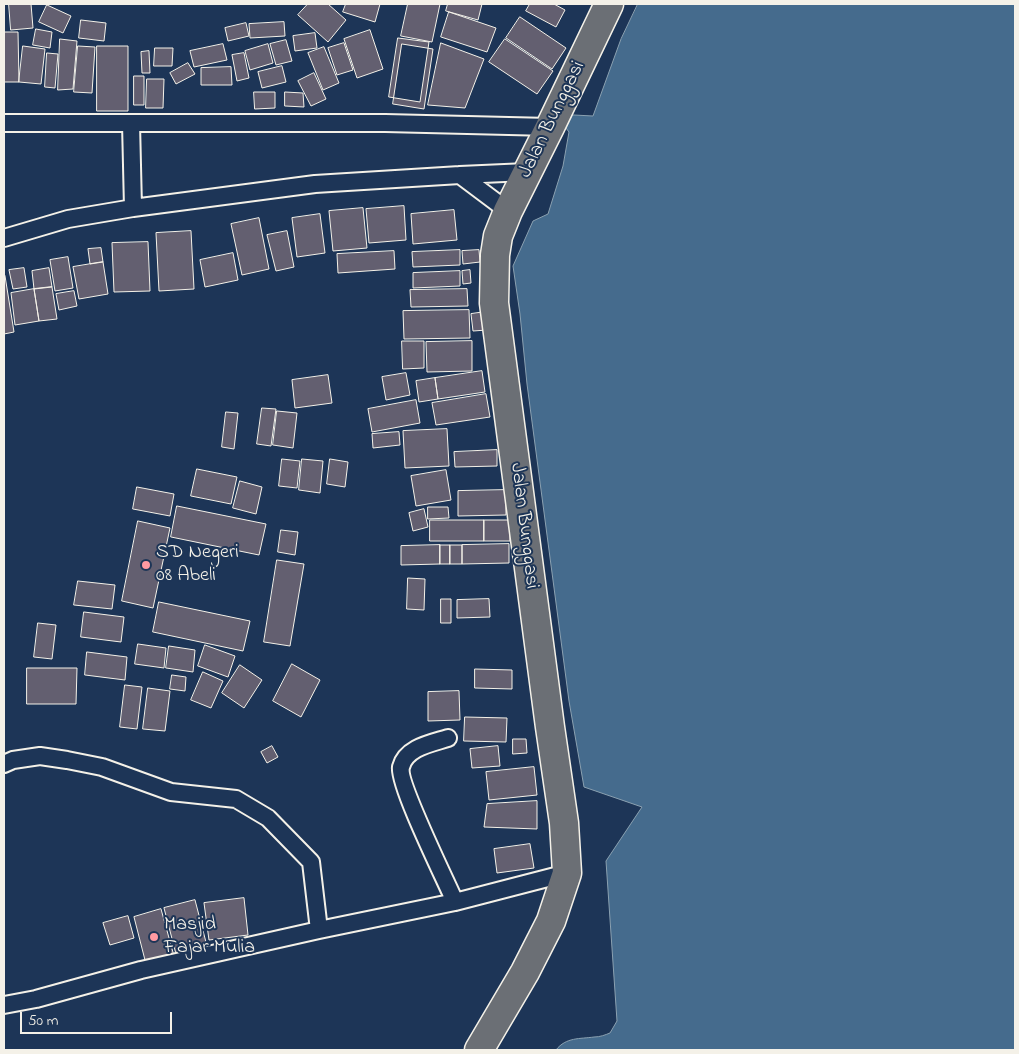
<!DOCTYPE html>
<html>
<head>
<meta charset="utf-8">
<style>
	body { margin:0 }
	#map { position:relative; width:1019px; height:1054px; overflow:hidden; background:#1d3557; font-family:"Indie Flower",sans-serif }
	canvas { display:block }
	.frame { position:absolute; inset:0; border:5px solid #f4f1e8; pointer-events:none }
	.scale { position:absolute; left:20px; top:1012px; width:152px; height:22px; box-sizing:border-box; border:2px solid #f4f1e8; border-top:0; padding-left:6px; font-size:15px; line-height:18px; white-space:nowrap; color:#f4f1e8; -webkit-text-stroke:4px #1d3557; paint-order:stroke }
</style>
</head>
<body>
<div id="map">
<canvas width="1019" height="1054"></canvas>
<div class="frame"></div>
<div class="scale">50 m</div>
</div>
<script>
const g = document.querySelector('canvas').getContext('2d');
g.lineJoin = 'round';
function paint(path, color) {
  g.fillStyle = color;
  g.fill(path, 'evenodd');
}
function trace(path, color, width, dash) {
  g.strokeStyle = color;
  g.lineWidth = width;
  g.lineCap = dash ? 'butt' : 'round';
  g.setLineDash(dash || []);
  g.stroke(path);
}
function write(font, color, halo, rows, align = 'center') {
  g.font = font + ' "Indie Flower",sans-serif';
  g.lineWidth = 4;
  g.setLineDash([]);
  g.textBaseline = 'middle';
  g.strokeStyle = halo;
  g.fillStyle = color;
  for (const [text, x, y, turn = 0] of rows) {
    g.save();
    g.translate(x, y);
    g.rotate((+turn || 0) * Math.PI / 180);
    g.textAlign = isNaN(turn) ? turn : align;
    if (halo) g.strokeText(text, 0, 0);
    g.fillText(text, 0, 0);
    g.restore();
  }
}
const water = new Path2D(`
	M 638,4 L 1015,4 L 1015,1050 L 556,1050 C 566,1037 580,1039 594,1037 C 600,1037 605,1035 610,1033 L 617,1021 L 606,861 L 642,807 L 584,787 L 569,701 L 527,384 L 520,314 L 513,266 L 533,221 L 548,214 L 563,166 L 569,132 L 555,114 L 593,116 L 621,39 Z`);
const building = new Path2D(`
	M 9,4 L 31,4 L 33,28 L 11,30 Z
	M 308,4 L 328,4 L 346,20 L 328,42 L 298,15 Z
	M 346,4 L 380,4 L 375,22 L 343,12 Z
	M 408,4 L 440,4 L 432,42 L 401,36 Z
	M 448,4 L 482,4 L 478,20 L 446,11 Z
	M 530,4 L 554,4 L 565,10 L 556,27 L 526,11 Z
	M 47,5 L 71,16 L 63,33 L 39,22 Z
	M 449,12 L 496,28 L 487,52 L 441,37 Z
	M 520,17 L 566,48 L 552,69 L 506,38 Z
	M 81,20 L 106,23 L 104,41 L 79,38 Z
	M 284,22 L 285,36 L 250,38 L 249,24 Z
	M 246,23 L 249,36 L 228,41 L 225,28 Z
	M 36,29 L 52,32 L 50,48 L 33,45 Z
	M 370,30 L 383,69 L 357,78 L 344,39 Z
	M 4,32 L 18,32 L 19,82 L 4,82 Z
	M 315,33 L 317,48 L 295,51 L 293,36 Z
	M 398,38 L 429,42 L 420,102 L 389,97 Z
	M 60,39 L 77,41 L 73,89 L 58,90 Z
	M 505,39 L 553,71 L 537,94 L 489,62 Z
	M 286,40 L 292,61 L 276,65 L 270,44 Z
	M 344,43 L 353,70 L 337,75 L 328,48 Z
	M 441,43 L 484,59 L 465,108 L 428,105 Z
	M 223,44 L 227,60 L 194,67 L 190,51 Z
	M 268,44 L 273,63 L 250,70 L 245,51 Z
	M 402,44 L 433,49 L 424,109 L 393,104 Z
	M 23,46 L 45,49 L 41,84 L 19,82 Z
	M 78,46 L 95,47 L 92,93 L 74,92 Z
	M 97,46 L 128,46 L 128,111 L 97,111 Z
	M 324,47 L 339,83 L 323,90 L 308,53 Z
	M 155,48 L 173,48 L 172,66 L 154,66 Z
	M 149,51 L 150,73 L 142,73 L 141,52 Z
	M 47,53 L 58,54 L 55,88 L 45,87 Z
	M 244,53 L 249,78 L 237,81 L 232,55 Z
	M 188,63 L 195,74 L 176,84 L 170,73 Z
	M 282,66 L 286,82 L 262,88 L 258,72 Z
	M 231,67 L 232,85 L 201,85 L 201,68 Z
	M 314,73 L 326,99 L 311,106 L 298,81 Z
	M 134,76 L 144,76 L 144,105 L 134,105 Z
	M 147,79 L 164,79 L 163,108 L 146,108 Z
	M 254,92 L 275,92 L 275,108 L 255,109 Z
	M 285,92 L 303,93 L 304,107 L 285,106 Z
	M 404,206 L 406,240 L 369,243 L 366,209 Z
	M 363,208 L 367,248 L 333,251 L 329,211 Z
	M 454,210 L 457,240 L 413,244 L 411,214 Z
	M 320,214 L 325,253 L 297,257 L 292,218 Z
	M 259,218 L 269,269 L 242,275 L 231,224 Z
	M 191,231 L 194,289 L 159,291 L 156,233 Z
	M 287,231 L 294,267 L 276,271 L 267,235 Z
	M 148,242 L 150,291 L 114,292 L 112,243 Z
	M 101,248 L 103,262 L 90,264 L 88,249 Z
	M 460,250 L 460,265 L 413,267 L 412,252 Z
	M 479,250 L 480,262 L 463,264 L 462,251 Z
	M 394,251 L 395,269 L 338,273 L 337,254 Z
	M 233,253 L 238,280 L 205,287 L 200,260 Z
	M 68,257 L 73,288 L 55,291 L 50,260 Z
	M 103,262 L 108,294 L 79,299 L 73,267 Z
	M 24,268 L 27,287 L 13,289 L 9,270 Z
	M 49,268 L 52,287 L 34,289 L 32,271 Z
	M 470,270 L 471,283 L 463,284 L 462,271 Z
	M 460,271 L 460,286 L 413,288 L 413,273 Z
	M 5,276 L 14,332 L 4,334 L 4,277 Z
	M 52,287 L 57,319 L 39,321 L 34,289 Z
	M 34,289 L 39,321 L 15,325 L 11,293 Z
	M 467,289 L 468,306 L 411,307 L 410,290 Z
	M 74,291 L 77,306 L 59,310 L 56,294 Z
	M 469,310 L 470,338 L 404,339 L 403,311 Z
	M 485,312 L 487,330 L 473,331 L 471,314 Z
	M 402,341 L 424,341 L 424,368 L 403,369 Z
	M 472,341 L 472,371 L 427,372 L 426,342 Z
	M 482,371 L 485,392 L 438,399 L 435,378 Z
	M 406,373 L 410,395 L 386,400 L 382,377 Z
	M 328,375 L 332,403 L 295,408 L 292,380 Z
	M 435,378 L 438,399 L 419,402 L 416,381 Z
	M 486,394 L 490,417 L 436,425 L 432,403 Z
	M 416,400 L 420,423 L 372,432 L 368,409 Z
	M 262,408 L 276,409 L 271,446 L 257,444 Z
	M 277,411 L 297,413 L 293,448 L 273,445 Z
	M 226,412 L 238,413 L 234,449 L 222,447 Z
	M 447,429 L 449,466 L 405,468 L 403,431 Z
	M 399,432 L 400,445 L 373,448 L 372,434 Z
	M 497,450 L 497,466 L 455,467 L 454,452 Z
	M 282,459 L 300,461 L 297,488 L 279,486 Z
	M 302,459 L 323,461 L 320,493 L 299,490 Z
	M 330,459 L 348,462 L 345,487 L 327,484 Z
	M 197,469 L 237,477 L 231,504 L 191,496 Z
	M 446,470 L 451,500 L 416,506 L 411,476 Z
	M 240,481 L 262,487 L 256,514 L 233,508 Z
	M 137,487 L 174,494 L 170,516 L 133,509 Z
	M 506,490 L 506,515 L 458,516 L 458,491 Z
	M 177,506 L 266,524 L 259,555 L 171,537 Z
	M 428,507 L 448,507 L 449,518 L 428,519 Z
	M 424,509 L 428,527 L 413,531 L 409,513 Z
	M 430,520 L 484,520 L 484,541 L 430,541 Z
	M 484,520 L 510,520 L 510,541 L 484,541 Z
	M 138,521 L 170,528 L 153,608 L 122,601 Z
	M 281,530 L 298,532 L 295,555 L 278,552 Z
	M 509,544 L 509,563 L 462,564 L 462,545 Z
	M 440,545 L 440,564 L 401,565 L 401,546 Z
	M 440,545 L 450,545 L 450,564 L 440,564 Z
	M 450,545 L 462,545 L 462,564 L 450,564 Z
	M 277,560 L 304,564 L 290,646 L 264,642 Z
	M 408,578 L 425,579 L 424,610 L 407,609 Z
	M 78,581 L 115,585 L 112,609 L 74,605 Z
	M 441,599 L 451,599 L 451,623 L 441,623 Z
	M 489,599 L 490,617 L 457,618 L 457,600 Z
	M 159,602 L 250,621 L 243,651 L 153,632 Z
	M 84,612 L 124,617 L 121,642 L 81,637 Z
	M 38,623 L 56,625 L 52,659 L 34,657 Z
	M 138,644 L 166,648 L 164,668 L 135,664 Z
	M 205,645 L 235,656 L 228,677 L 198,666 Z
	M 169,646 L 195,650 L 193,672 L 166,668 Z
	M 87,652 L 127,657 L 125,680 L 85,675 Z
	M 292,664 L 320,680 L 301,717 L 273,701 Z
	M 240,665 L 262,680 L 244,708 L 222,693 Z
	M 27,668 L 77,668 L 76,704 L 27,704 Z
	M 475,669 L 512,670 L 512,689 L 475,688 Z
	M 203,672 L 223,681 L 211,708 L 191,700 Z
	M 172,675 L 186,677 L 185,691 L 170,689 Z
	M 125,685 L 142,687 L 137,729 L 120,727 Z
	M 148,688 L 170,691 L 165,731 L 143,729 Z
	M 459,691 L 460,720 L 428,721 L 428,692 Z
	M 465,717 L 507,718 L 506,742 L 464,741 Z
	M 513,739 L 526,739 L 527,753 L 513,754 Z
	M 272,746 L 278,757 L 267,763 L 261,752 Z
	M 498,746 L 500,766 L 472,768 L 470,749 Z
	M 534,767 L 537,795 L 489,800 L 486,772 Z
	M 537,801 L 537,829 L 484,827 L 487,804 Z
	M 530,844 L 534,868 L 497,873 L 494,849 Z
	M 244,898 L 248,935 L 209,940 L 204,903 Z
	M 195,900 L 207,946 L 176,954 L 164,908 Z
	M 161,909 L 174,956 L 146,964 L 134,917 Z
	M 128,916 L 134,938 L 110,945 L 103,923 Z`);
const minor = new Path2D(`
	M 4,123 L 385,123 L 550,127
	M 131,123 L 133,208
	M 460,175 L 508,211
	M 4,238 L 68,219 L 133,208 L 315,184 L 460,175 L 527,172
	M 448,738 C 433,743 406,747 401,767 C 397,782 446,881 455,902
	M 4,764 L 13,760 L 40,756 L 67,760 L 102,767 L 171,792 L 236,799 L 268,818 L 311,862 L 319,930
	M 4,1005 L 36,999 L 141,970 L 319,930 L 455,902 L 567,873`);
const trunk = new Path2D(`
	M 479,1050 L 525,972 L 551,921 L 567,873 L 564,823 L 550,727 L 494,303 L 495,255 L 498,236 L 508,211 L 550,127 L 609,4`);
const markers = [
	[146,565,5,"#ff9aa2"],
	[154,937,5,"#ff9aa2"]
];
const streetNames = [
	["Jalan Bunggasi",553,120,-64],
	["Jalan Bunggasi",523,526,83]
];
const poiNames = [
	["SD Negeri",156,554],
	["08 Abeli",156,577],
	["Masjid",164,926],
	["Fajar Mulia",164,949]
];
paint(water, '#456b8d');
trace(water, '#8ba1b1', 1);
paint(building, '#635f70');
trace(building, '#f4f1e8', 1);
trace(minor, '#f4f1e8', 20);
trace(trunk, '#f4f1e8', 31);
trace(minor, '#1d3557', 16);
trace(trunk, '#6b6f75', 28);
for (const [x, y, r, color] of markers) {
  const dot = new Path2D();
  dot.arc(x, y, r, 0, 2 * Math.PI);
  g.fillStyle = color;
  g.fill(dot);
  trace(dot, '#1d3557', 2);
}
write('20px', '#f4f1e8', '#1d3557', streetNames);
write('20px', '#f4f1e8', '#1d3557', poiNames, 'left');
</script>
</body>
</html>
